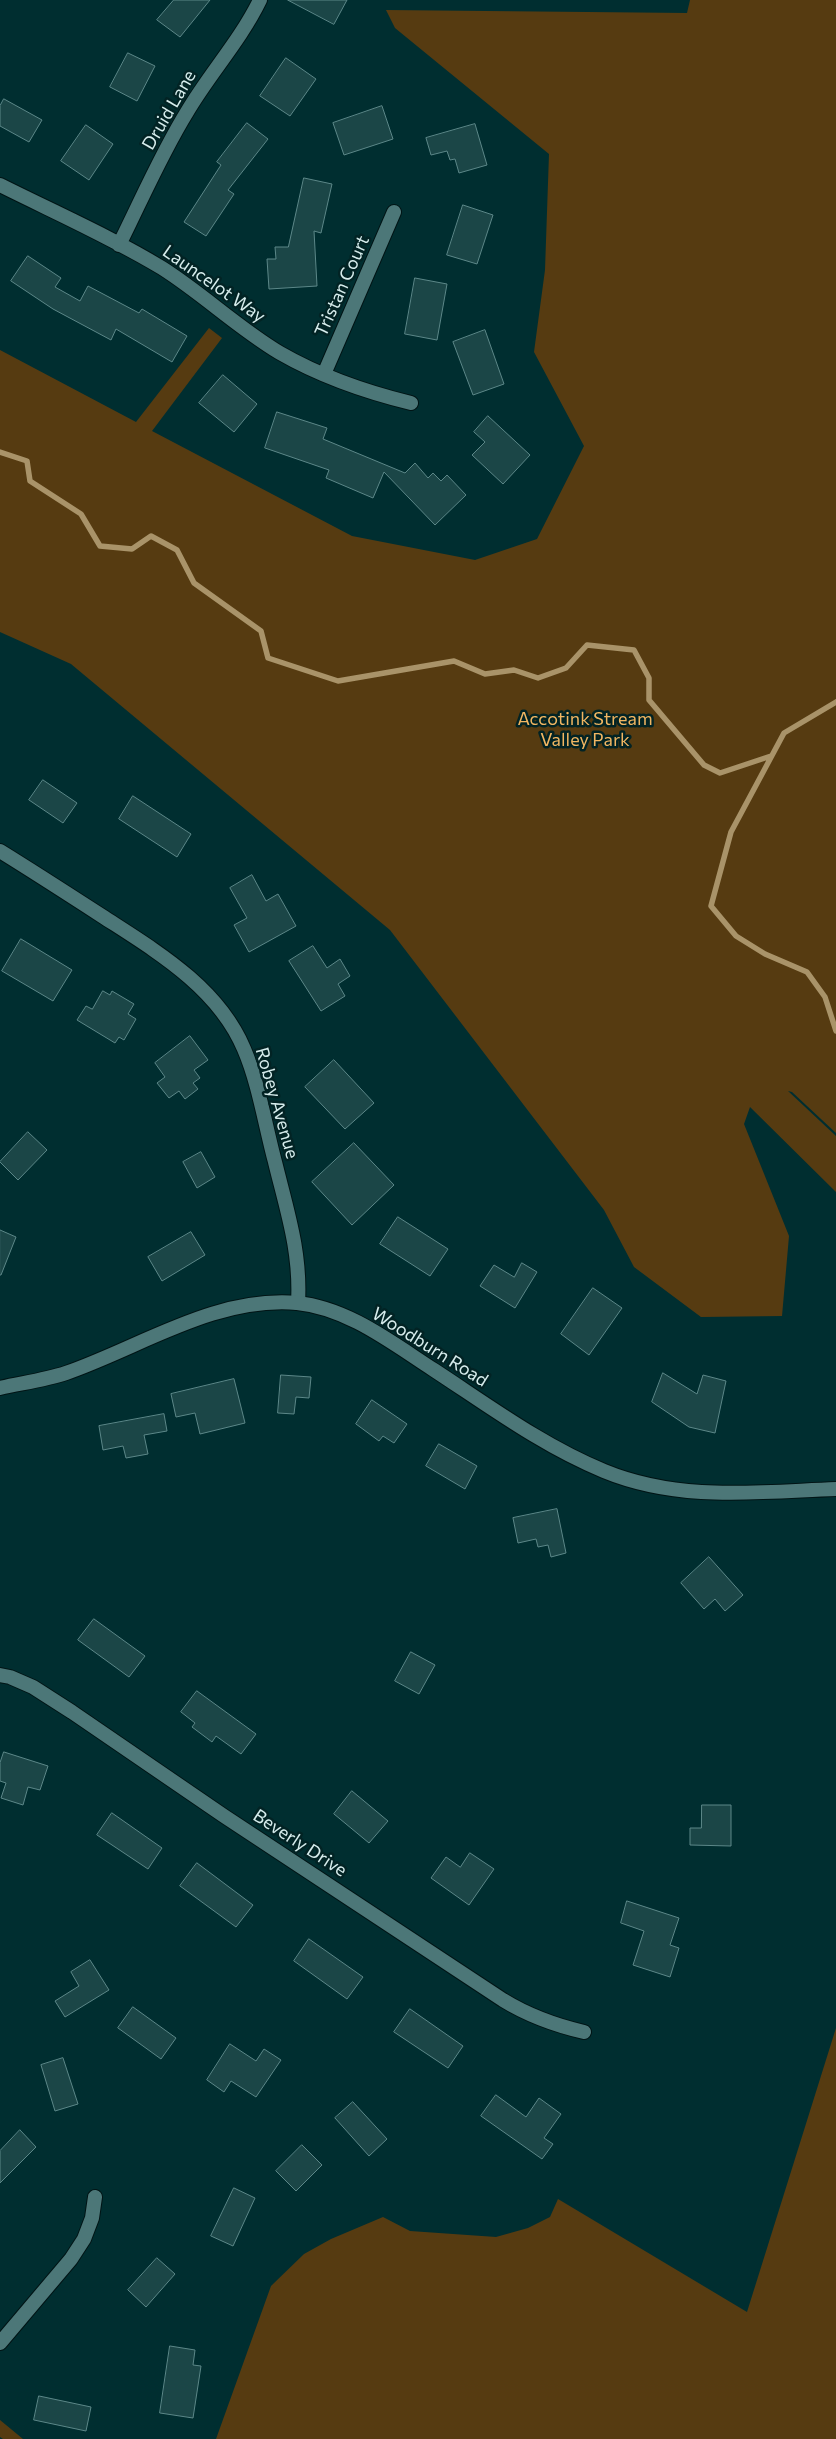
<!DOCTYPE html>
<html>
<head>
<meta charset="utf-8">
<style>
	body { margin:0 }
	canvas { display:block; background:#002e30 }
</style>
</head>
<body>
<canvas width="836" height="2439"></canvas>
<script>
const g = document.querySelector('canvas').getContext('2d');
g.lineJoin = 'round';
function paint(path, color) {
  g.fillStyle = color;
  g.fill(path, 'evenodd');
}
function trace(path, color, width, dash) {
  g.strokeStyle = color;
  g.lineWidth = width;
  g.lineCap = dash ? 'butt' : 'round';
  g.setLineDash(dash || []);
  g.stroke(path);
}
function write(font, color, halo, rows, align = 'center') {
  g.font = font + ' Commissioner,sans-serif';
  g.lineWidth = 5;
  g.setLineDash([]);
  g.textBaseline = 'middle';
  g.strokeStyle = halo;
  g.fillStyle = color;
  for (const [text, x, y, turn = 0] of rows) {
    g.save();
    g.translate(x, y);
    g.rotate((+turn || 0) * Math.PI / 180);
    g.textAlign = isNaN(turn) ? turn : align;
    if (halo) g.strokeText(text, 0, 0);
    g.fillText(text, 0, 0);
    g.restore();
  }
}
const green = new Path2D(`
	M 690,0 L 836,0 L 836,1133 L 792,1092 L 788,1091 L 836,1136 L 836,1192 L 750,1107 L 744,1124 L 789,1236 L 782,1316 L 701,1317 L 634,1267 L 604,1210 L 390,930 L 71,664 L 0,632 L 0,350 L 136,422 L 209,328 L 222,338 L 152,431 L 352,536 L 475,560 L 537,539 L 584,446 L 534,352 L 545,270 L 549,154 L 395,28 L 386,10 L 687,13 Z
	M 836,2028 L 836,2439 L 216,2439 L 271,2286 L 304,2254 L 331,2239 L 383,2217 L 410,2231 L 496,2237 L 528,2228 L 550,2217 L 558,2199 L 747,2312 Z
	M 0,2420 L 23,2439 L 3,2439 L 0,2437 Z`);
const stream = new Path2D(`
	M 0,452 L 27,461 L 30,481 L 81,514 L 100,546 L 132,549 L 151,536 L 177,550 L 194,583 L 261,631 L 268,658 L 338,681 L 454,661 L 485,674 L 514,670 L 538,678 L 566,668 L 587,645 L 634,650 L 649,678 L 649,700 L 704,765 L 720,773 L 771,756
	M 836,702 L 784,733 L 731,832 L 711,906 L 736,936 L 765,954 L 807,972 L 825,997 L 836,1031`);
const building = new Path2D(`
	M 174,0 L 210,0 L 180,37 L 157,20 Z
	M 288,0 L 347,0 L 334,24 Z
	M 128,53 L 155,66 L 137,101 L 110,87 Z
	M 286,58 L 316,79 L 290,116 L 260,96 Z
	M 4,99 L 42,120 L 29,142 L 0,126 L 0,106 Z
	M 382,106 L 393,139 L 344,155 L 333,123 Z
	M 247,123 L 268,139 L 228,190 L 234,194 L 206,236 L 184,222 L 221,165 L 217,162 Z
	M 475,124 L 487,165 L 459,173 L 455,159 L 450,160 L 447,151 L 431,155 L 426,138 Z
	M 86,125 L 113,144 L 89,180 L 61,161 Z
	M 304,178 L 332,184 L 321,233 L 314,231 L 317,286 L 269,289 L 267,259 L 276,259 L 275,247 L 288,247 Z
	M 463,205 L 493,215 L 477,264 L 447,255 Z
	M 28,256 L 61,278 L 55,287 L 80,301 L 88,286 L 139,313 L 142,309 L 187,336 L 172,362 L 116,329 L 111,340 L 53,309 L 11,281 Z
	M 415,278 L 447,284 L 437,340 L 405,334 Z
	M 485,330 L 504,384 L 473,395 L 453,342 Z
	M 223,375 L 257,404 L 234,432 L 199,403 Z
	M 277,412 L 327,428 L 323,439 L 405,473 L 415,463 L 428,478 L 433,473 L 441,481 L 447,475 L 466,495 L 435,525 L 384,472 L 373,498 L 326,478 L 329,470 L 265,448 Z
	M 488,416 L 530,455 L 503,484 L 472,455 L 485,442 L 474,432 Z
	M 43,780 L 77,803 L 63,823 L 29,800 Z
	M 133,796 L 191,834 L 177,857 L 119,819 Z
	M 252,875 L 266,901 L 278,894 L 296,926 L 249,952 L 234,925 L 247,918 L 230,888 Z
	M 21,939 L 72,970 L 53,1001 L 2,971 Z
	M 313,946 L 327,968 L 340,959 L 350,976 L 338,984 L 345,996 L 321,1011 L 289,961 Z
	M 103,991 L 110,995 L 112,991 L 134,1004 L 128,1014 L 136,1019 L 124,1040 L 119,1037 L 115,1043 L 77,1020 L 86,1006 L 92,1009 Z
	M 190,1036 L 208,1060 L 194,1070 L 200,1078 L 193,1083 L 198,1089 L 185,1099 L 179,1091 L 169,1098 L 157,1083 L 165,1077 L 155,1063 Z
	M 334,1060 L 374,1103 L 345,1129 L 305,1087 Z
	M 28,1132 L 47,1150 L 18,1180 L 0,1162 Z
	M 354,1143 L 394,1185 L 352,1225 L 312,1182 Z
	M 201,1152 L 215,1177 L 197,1188 L 183,1162 Z
	M 398,1217 L 448,1249 L 430,1276 L 380,1244 Z
	M 0,1230 L 16,1237 L 1,1275 L 0,1275 Z
	M 191,1232 L 205,1255 L 162,1281 L 148,1257 Z
	M 522,1263 L 537,1272 L 515,1308 L 480,1286 L 494,1265 L 514,1277 Z
	M 593,1288 L 622,1308 L 589,1355 L 561,1334 Z
	M 663,1373 L 697,1394 L 703,1375 L 726,1381 L 715,1433 L 689,1427 L 652,1402 Z
	M 281,1375 L 311,1377 L 309,1398 L 296,1397 L 294,1414 L 278,1413 Z
	M 234,1379 L 245,1423 L 200,1434 L 195,1413 L 176,1417 L 171,1394 Z
	M 372,1400 L 407,1424 L 394,1443 L 383,1436 L 379,1441 L 356,1424 Z
	M 164,1414 L 167,1431 L 144,1435 L 148,1454 L 126,1458 L 123,1446 L 103,1450 L 99,1426 Z
	M 439,1444 L 477,1466 L 465,1489 L 426,1466 Z
	M 557,1509 L 566,1553 L 551,1557 L 548,1545 L 538,1547 L 536,1539 L 518,1543 L 513,1518 Z
	M 709,1557 L 743,1595 L 725,1611 L 715,1599 L 704,1609 L 681,1583 Z
	M 94,1619 L 145,1656 L 129,1677 L 78,1640 Z
	M 411,1652 L 435,1665 L 419,1694 L 395,1681 Z
	M 197,1691 L 256,1734 L 241,1754 L 216,1736 L 212,1742 L 192,1727 L 195,1723 L 181,1712 Z
	M 4,1752 L 48,1766 L 40,1790 L 28,1787 L 23,1805 L 1,1798 L 6,1783 L 0,1781 L 0,1763 Z
	M 352,1791 L 388,1821 L 369,1843 L 334,1814 Z
	M 702,1805 L 731,1805 L 731,1846 L 690,1845 L 690,1828 L 701,1828 Z
	M 112,1813 L 162,1848 L 148,1869 L 97,1835 Z
	M 470,1853 L 494,1869 L 469,1905 L 431,1878 L 446,1857 L 460,1867 Z
	M 197,1863 L 253,1905 L 236,1927 L 180,1886 Z
	M 627,1901 L 679,1918 L 670,1945 L 679,1948 L 670,1977 L 633,1965 L 644,1931 L 621,1923 Z
	M 309,1939 L 363,1977 L 347,1999 L 294,1961 Z
	M 90,1960 L 109,1990 L 65,2017 L 55,2001 L 79,1986 L 71,1972 Z
	M 133,2007 L 176,2038 L 161,2059 L 118,2028 Z
	M 410,2009 L 463,2046 L 448,2068 L 394,2032 Z
	M 230,2044 L 256,2061 L 264,2049 L 281,2060 L 256,2097 L 231,2081 L 224,2092 L 207,2080 Z
	M 63,2058 L 78,2104 L 55,2111 L 41,2065 Z
	M 496,2095 L 526,2117 L 539,2098 L 561,2114 L 544,2138 L 553,2144 L 542,2159 L 481,2116 Z
	M 353,2102 L 387,2139 L 369,2156 L 335,2118 Z
	M 20,2130 L 36,2147 L 0,2183 L 0,2151 Z
	M 302,2145 L 322,2165 L 296,2191 L 276,2171 Z
	M 234,2188 L 255,2198 L 233,2246 L 211,2236 Z
	M 157,2258 L 175,2274 L 146,2307 L 128,2290 Z
	M 170,2346 L 195,2350 L 193,2365 L 201,2366 L 193,2418 L 160,2413 Z
	M 39,2396 L 91,2407 L 86,2431 L 34,2420 Z`);
const minor = new Path2D(`
	M 0,185 C 54,212 111,237 162,268 C 203,294 238,328 280,353 C 320,376 366,392 411,403
	M 119,245 C 141,201 161,154 187,112 C 210,73 240,41 260,0
	M 324,374 L 394,212
	M 0,851 C 34,872 68,894 102,916 C 156,951 218,987 244,1049 C 259,1084 265,1125 275,1162 C 287,1211 301,1252 298,1303
	M 0,1675 L 10,1677 L 33,1687 L 72,1712 L 224,1816 L 503,2000 C 529,2016 554,2025 584,2032
	M 0,2343 L 71,2259 L 84,2239 L 92,2218 L 95,2197`);
const tertiary = new Path2D(`
	M 0,1388 C 22,1383 45,1380 66,1373 C 141,1347 215,1296 297,1303 C 348,1308 392,1343 434,1370 C 489,1406 543,1446 604,1471 C 679,1502 757,1492 836,1489`);
const streetNames = [
	["Druid Lane",169,110,-60],
	["Launcelot Way",214,284,35],
	["Tristan Court",342,286,-66],
	["Robey Avenue",277,1103,74],
	["Woodburn Road",430,1347,32],
	["Beverly Drive",300,1843,33]
];
const parkNames = [
	["Accotink Stream",585,719],
	["Valley Park",585,740]
];
paint(green, '#563b11');
trace(stream, '#a99369', 5.5);
paint(building, '#1b4647');
trace(building, '#5c8788', 1);
trace(minor, '#011415', 16);
trace(tertiary, '#011415', 16);
trace(minor, '#4c7778', 14);
trace(tertiary, '#4c7778', 14);
write('18px', '#d7eded', '#022324', streetNames);
write('18px', '#f1b662', '#022324', parkNames);
</script>
</body>
</html>
